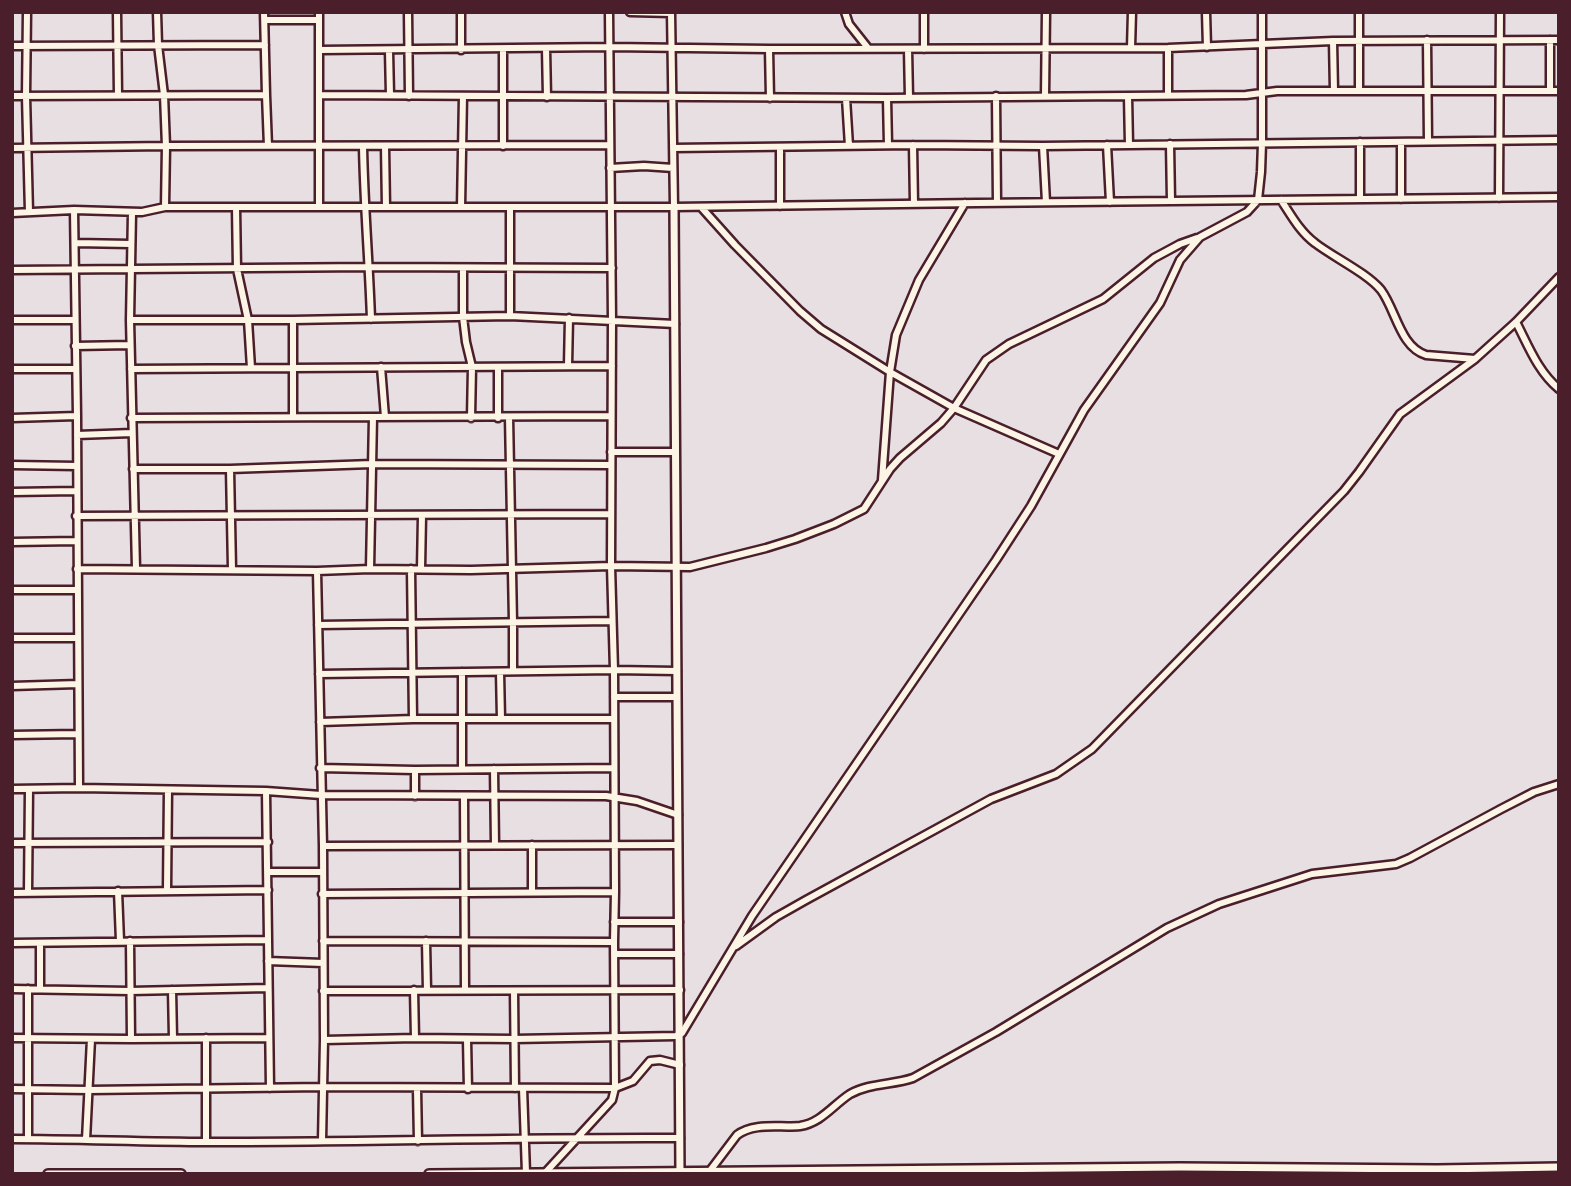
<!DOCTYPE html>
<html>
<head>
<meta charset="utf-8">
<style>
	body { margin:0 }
	#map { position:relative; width:1571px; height:1186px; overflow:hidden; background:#e8dfe3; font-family:Mynerve,sans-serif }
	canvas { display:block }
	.frame { position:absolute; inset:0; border:14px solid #4a1f2b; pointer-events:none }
</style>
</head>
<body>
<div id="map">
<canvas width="1571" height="1186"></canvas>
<div class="frame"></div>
</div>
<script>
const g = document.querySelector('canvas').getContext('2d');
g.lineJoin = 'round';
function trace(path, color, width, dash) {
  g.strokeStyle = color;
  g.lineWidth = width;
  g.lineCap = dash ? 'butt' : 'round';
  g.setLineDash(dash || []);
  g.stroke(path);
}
const minor = new Path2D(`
	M 27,12 L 26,96 L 29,212
	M 117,12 L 118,95
	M 157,12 L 158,45 L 164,95 L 166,146 L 165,207
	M 264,12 L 266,95
	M 319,12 L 319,207
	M 408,12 L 409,96
	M 630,12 L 671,13
	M 671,12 L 674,207
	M 845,12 L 849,24 L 868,48
	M 924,12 L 924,49
	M 1206,12 L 1207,47
	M 1359,12 L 1359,91
	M 265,20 L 319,20
	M 1427,40 L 1428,141
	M 1550,40 L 1550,91
	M 1333,41 L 1334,91
	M 12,46 L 265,45
	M 546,48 L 547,97
	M 1131,48 L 1132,12
	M 503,49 L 503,146
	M 769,49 L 770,98
	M 908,49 L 909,98
	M 320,50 L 609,47 L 769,49 L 1168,48 L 1333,41 L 1559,40
	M 461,50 L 461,12
	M 389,51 L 390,95
	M 319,95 L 887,98 L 1246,95 L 1277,91 L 1559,91
	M 1168,95 L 1168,48
	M 12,96 L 266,95 L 268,146
	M 996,96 L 997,203
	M 1045,96 L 1046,12
	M 1128,96 L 1129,145
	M 846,98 L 849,146
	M 887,98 L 888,145
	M 1360,142 L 1360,199
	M 1401,142 L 1401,199
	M 1170,144 L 1171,201
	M 913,145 L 914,204
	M 1107,145 L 1110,202
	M 363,146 C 364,204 369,261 371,319
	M 385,146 L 386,207
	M 1043,146 L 1046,202
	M 12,148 L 166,146 L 610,145
	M 673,148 L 913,145 L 1043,146 L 1559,140
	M 610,168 L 644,166 L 673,168
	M 1499,198 L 1500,12
	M 1281,200 C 1291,215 1300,232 1315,243 C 1333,257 1367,273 1381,290 C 1396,310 1400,347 1426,355 L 1475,359
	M 780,206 L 780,147
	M 236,207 L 237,269 L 248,320 L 251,368
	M 461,207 L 463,96
	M 701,207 L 735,245 L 800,311 L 821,329 L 890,372 L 954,408 L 1059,454
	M 74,210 L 77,416 L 79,788
	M 12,213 L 74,210 L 142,212 L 165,207 L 674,207 L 977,203 L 1559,197
	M 132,213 L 130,320 L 136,568
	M 75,243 L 131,244
	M 463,268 L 463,317 L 466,342 L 472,367 L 471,418
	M 12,270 L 369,267 L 612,268
	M 510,316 L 510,207
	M 12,320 L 75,320
	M 130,320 L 293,320 L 510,316 L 675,324
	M 1516,322 C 1528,345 1538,372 1559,389
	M 75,346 L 130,345
	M 568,366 L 569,318
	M 381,367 L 385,417
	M 498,367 L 498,418
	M 12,369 L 76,369
	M 131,369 L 612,366
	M 293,416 L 293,320
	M 509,417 L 513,622 L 513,671
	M 12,418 L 77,416
	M 131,418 C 291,416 451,418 610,416
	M 77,435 L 132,433
	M 611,452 L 675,452
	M 12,465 L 77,466
	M 133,469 L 230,469 L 372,464 L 611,465
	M 230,469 L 232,569
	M 882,480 L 890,372 L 896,335 L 919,280 L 965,203
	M 12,492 L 76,491
	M 76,516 L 611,514
	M 12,542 L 76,541
	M 77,569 L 317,571 L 370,569 L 471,570 L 611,566 L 690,567 L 766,548 L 795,539 L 834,524 L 864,509 L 890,469 L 900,458 L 941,423 L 954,408 L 986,360 L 1009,344 L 1103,299 L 1154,258 L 1180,244 L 1197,238
	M 370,569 L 373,417
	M 411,569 L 413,719
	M 421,569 L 422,516
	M 317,571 L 323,846 L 324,1040 L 322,1141
	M 12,590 L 77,590
	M 318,625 L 612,621
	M 12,638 L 77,638
	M 462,672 L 462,769
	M 500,672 L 501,719
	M 319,674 L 614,670 L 677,671
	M 12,686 L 78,684
	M 614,697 L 677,697
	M 320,722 L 413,719 L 614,719
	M 12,735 L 78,734
	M 320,768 L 415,770 L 614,768
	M 494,769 L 495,845
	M 415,770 L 415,796
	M 12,789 L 79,788 L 266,791 L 321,795 L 606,796 L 637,801 L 678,815
	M 266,791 L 270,1088
	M 464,796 L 465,990
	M 12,843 L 268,842
	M 323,846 L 678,845
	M 268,872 L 323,872
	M 167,890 L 168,790
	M 118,891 L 120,941
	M 532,891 L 532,845
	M 28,892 L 29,789
	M 12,893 L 268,890
	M 322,894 L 615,892 L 614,670 L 611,566 L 612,320 L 609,12
	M 614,922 L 679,922
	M 130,941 L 131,1039
	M 323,941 L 614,942 L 615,892
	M 426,941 L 427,990
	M 12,943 L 267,940
	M 40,943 L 40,989
	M 736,946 L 776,917 L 806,900 L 991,799 L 1056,774 L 1092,749 L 1344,491 L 1359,472 L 1400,414 L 1475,359 L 1516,322 L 1559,277
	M 614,954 L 679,954
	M 268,961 L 323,963
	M 12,989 L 130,991 L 268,988
	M 172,990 L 173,1038
	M 414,990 L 415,1038
	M 323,991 L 680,990
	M 514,991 L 515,1088
	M 12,1038 L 131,1039 L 268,1038
	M 206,1038 L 206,1142
	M 467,1039 L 468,1089
	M 324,1040 L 415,1038 L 514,1039 L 676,1036 L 682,1033 L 752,916 L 996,560 L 1031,506 L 1084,410 L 1160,303 L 1180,260 L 1200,237 L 1247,212 L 1258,200 L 1261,172 L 1262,143 L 1262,12
	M 523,1088 L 526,1173
	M 12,1089 L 89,1090 L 323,1087 L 615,1088 L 614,942
	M 417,1089 L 418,1141
	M 12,1139 C 78,1139 143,1142 208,1142 C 365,1142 522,1137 680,1138
	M 28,1139 L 28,989
	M 86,1140 L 91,1039
	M 709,1172 L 737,1135 C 754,1122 780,1128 800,1126 C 821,1123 833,1105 850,1094 C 869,1083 893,1085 913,1078 L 996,1032 L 1167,928 L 1219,904 L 1312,874 L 1396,864 L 1410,858 L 1501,809 L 1534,792 L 1559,784
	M 545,1173 L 612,1100 L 615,1088 L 633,1081 L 650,1061 L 660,1060 L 680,1065`);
const tertiary = new Path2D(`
	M 674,207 L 680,1174
	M 48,1174 L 181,1174
	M 429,1174 L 1180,1167 L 1437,1169 L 1559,1167`);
trace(minor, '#4a1f2b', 11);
trace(tertiary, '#4a1f2b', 12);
trace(minor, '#fcf5e5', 6);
trace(tertiary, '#fcf5e5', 7);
</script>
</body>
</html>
